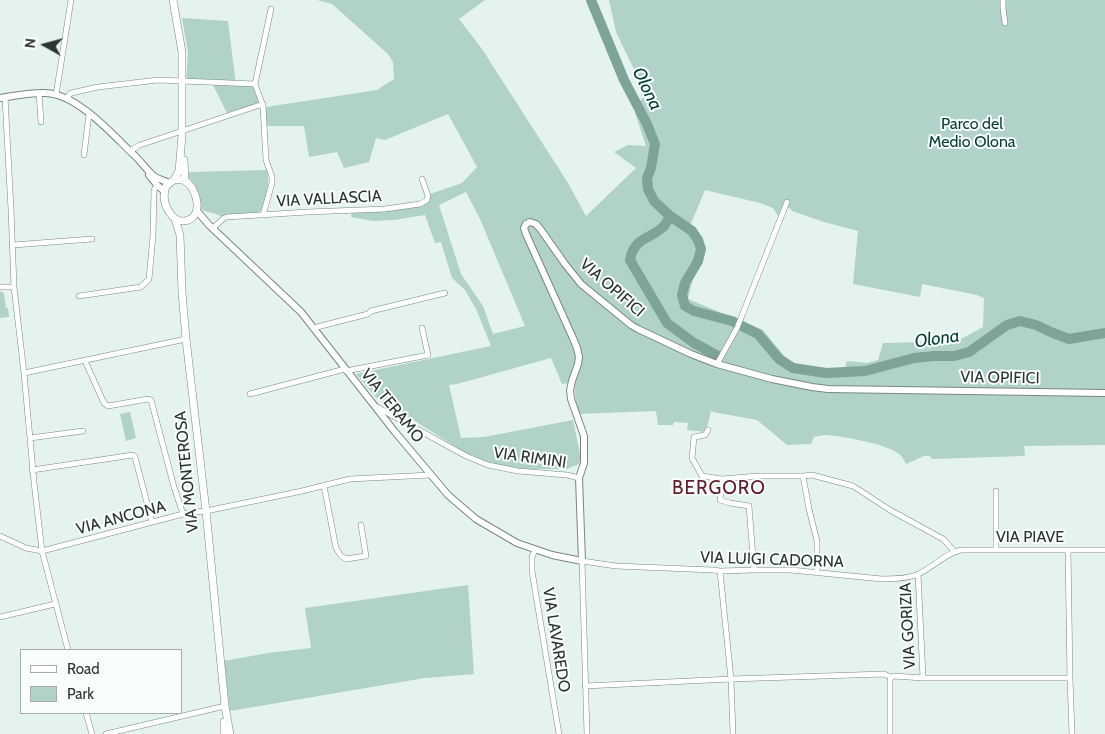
<!DOCTYPE html>
<html>
<head>
<meta charset="utf-8">
<style>
	body { margin:0 }
	#map { position:relative; width:1105px; height:734px; overflow:hidden; background:#e5f3ef; font-family:Cabin,sans-serif }
	canvas { display:block }
	.legend { position:absolute; left:20px; top:649px; width:162px; height:65px; box-sizing:border-box; background:#f9fefc; border:1px solid #a7adab; margin:0; padding:6px 9px; list-style:none; font-size:15px; color:#2d3331 }
	.legend li { display:flex; align-items:center; gap:10px; height:25px }
	.legend b { width:25px; border:1px solid #a7adab }
	.north { position:absolute; left:20px; top:20px; width:50px; height:50px; -webkit-text-stroke:4px #f9fefc; paint-order:stroke; rotate:277deg; font-size:14px; font-weight:700; line-height:20px; text-align:center; color:#2d3331 }
	.north::after { content:''; display:block; margin:auto; width:18px; height:22px; background:#2d3331; clip-path:polygon(50% 0,100% 100%,50% 72%,0 100%) }
</style>
</head>
<body>
<div id="map">
<canvas width="1105" height="734"></canvas>
<ul class="legend">
<li><b style="height:6px;background:#fff"></b>Road</li>
<li><b style="height:14px;background:#b0d2c8"></b>Park</li>
</ul>
<div class="north">N</div>
</div>
<script>
const g = document.querySelector('canvas').getContext('2d');
g.lineJoin = 'round';
function paint(path, color) {
  g.fillStyle = color;
  g.fill(path, 'evenodd');
}
function trace(path, color, width, dash) {
  g.strokeStyle = color;
  g.lineWidth = width;
  g.lineCap = dash ? 'butt' : 'round';
  g.setLineDash(dash || []);
  g.stroke(path);
}
function write(font, color, halo, rows, align = 'center') {
  g.font = font + ' Cabin,sans-serif';
  g.lineWidth = 4;
  g.setLineDash([]);
  g.textBaseline = 'middle';
  g.strokeStyle = halo;
  g.fillStyle = color;
  for (const [text, x, y, turn = 0] of rows) {
    g.save();
    g.translate(x, y);
    g.rotate((+turn || 0) * Math.PI / 180);
    g.textAlign = isNaN(turn) ? turn : align;
    if (halo) g.strokeText(text, 0, 0);
    g.fillText(text, 0, 0);
    g.restore();
  }
}
const green = new Path2D(`
	M 317,0 L 485,0 L 459,19 L 482,49 L 568,183 L 586,216 L 636,168 L 614,152 L 628,145 L 646,146 L 635,113 L 645,92 L 616,32 L 609,0 L 1105,0 L 1105,445 L 1024,446 L 1025,455 L 1024,456 L 932,459 L 930,456 L 924,456 L 906,464 C 904,460 902,456 899,454 C 887,444 842,436 826,435 C 822,435 818,436 814,437 L 811,444 L 787,445 L 757,420 L 713,412 L 711,411 L 706,432 L 687,430 L 688,423 L 674,422 L 673,425 L 658,425 L 656,411 L 577,414 L 574,382 L 562,384 L 551,358 L 457,384 L 449,385 L 461,438 L 484,437 L 573,420 L 581,459 L 579,464 L 567,469 L 528,469 L 503,466 L 489,462 L 464,452 L 410,418 L 379,401 L 356,374 L 491,346 L 476,309 L 465,290 L 452,278 L 441,242 L 435,243 L 425,215 L 394,220 L 373,221 L 351,217 L 352,211 L 429,201 L 430,194 L 462,183 L 477,167 L 448,114 L 385,140 L 376,138 L 369,162 L 344,168 L 337,152 L 309,157 L 304,126 L 265,126 L 266,107 L 377,90 L 394,79 L 393,62 L 388,54 L 332,4 ZM 705,190 L 760,203 L 773,208 L 780,219 L 785,206 L 791,209 L 792,211 L 824,222 L 858,231 L 853,284 L 920,297 L 922,284 L 977,295 L 984,298 L 983,327 L 957,341 L 883,343 L 878,360 L 867,363 L 847,361 L 845,367 L 835,369 L 791,364 L 763,330 L 688,299 L 703,238 L 690,226 ZM 466,192 L 480,219 L 525,326 L 493,334 L 483,306 L 461,274 L 439,205 Z
	M 182,18 L 228,21 L 236,85 L 254,86 L 261,103 L 227,113 L 213,85 L 186,84 L 188,52 Z
	M 267,170 C 270,185 267,200 260,213 L 220,216 C 214,212 207,213 201,209 C 200,197 198,186 189,178 L 189,172 Z
	M 0,291 L 4,293 L 6,308 L 8,308 L 9,317 L 0,318 Z
	M 130,412 L 136,438 L 126,441 L 120,414 Z
	M 468,585 L 474,674 L 425,678 L 230,711 L 224,661 L 268,653 L 311,648 L 305,608 Z`);
const river = new Path2D(`
	M 591,0 L 624,80 L 647,124 L 655,144 L 651,168 L 647,178 L 648,189 L 654,201 L 670,216 L 692,231 L 698,240 L 701,249 L 698,261 L 685,283 L 682,295 L 685,306 L 694,311 L 732,321 L 758,334 L 779,359 L 793,368 L 826,373 L 865,371 L 914,358 L 934,356 L 954,356 L 969,352 L 1007,325 L 1020,321 L 1036,325 L 1053,333 L 1069,339 L 1105,333
	M 670,216 C 668,219 666,224 664,226 C 650,240 634,237 630,260 L 667,323 L 694,343 L 718,356`);
const minor = new Path2D(`
	M 1003,0 L 1003,8 L 1005,23
	M 39,93 L 41,122
	M 56,95 L 71,0
	M 5,97 L 11,209 L 14,287 L 24,373 L 34,482 L 42,551 L 68,650
	M 66,98 L 71,93 L 98,87 L 158,80 L 255,84
	M 130,151 L 140,145 L 263,104
	M 84,155 L 89,114
	M 263,215 L 272,183 L 272,177 L 266,160 L 263,106 L 255,84 L 271,9
	M 213,228 L 224,218 L 227,217 L 308,212 L 385,209 L 420,204 L 427,200 L 428,196 L 422,179
	M 13,245 L 92,239
	M 0,287 L 14,287
	M 79,296 L 141,287 L 149,279 L 153,236 L 154,190 L 157,185
	M 313,328 L 368,314 L 371,311 L 445,293
	M 85,361 L 104,403 L 108,406 L 148,399 L 151,400 L 174,487 L 183,514
	M 717,364 L 737,328 L 787,202
	M 346,371 L 428,355 L 422,328
	M 24,373 L 186,339
	M 250,394 L 345,369
	M 377,407 L 466,456 L 488,465 L 518,471 L 567,475 L 579,478
	M 708,430 L 705,435 L 694,437 L 692,458 L 702,476 L 722,479 L 758,476 L 803,476 L 812,475 L 853,486 L 890,510 L 943,539 L 955,552
	M 30,438 L 83,431
	M 32,470 L 133,455 L 135,457 L 152,522
	M 803,476 L 809,509 L 817,541 L 817,572
	M 722,479 L 720,500 L 730,503 L 749,506 L 754,570
	M 324,486 L 336,548 L 341,556 L 346,559 L 366,556 L 361,525
	M 0,536 L 26,548 L 42,551 L 183,514 L 195,512 L 206,511 L 302,491 L 350,479 L 430,475
	M 535,550 L 532,557 L 532,571 L 559,734
	M 996,550 L 996,491
	M 1068,550 L 1070,678 L 1072,734
	M 720,571 L 731,679 L 733,734
	M 0,617 L 55,604
	M 923,678 L 1070,678
	M 585,686 L 731,679 L 884,674 L 891,677
	M 86,713 L 92,734
	M 106,734 L 225,706
	M 587,734 L 582,561 L 616,566 L 713,570 L 720,571 L 754,570 L 791,570 L 882,579 C 893,579 905,579 916,575 C 932,569 943,554 961,550 L 1105,550
	M 890,734 L 890,681 L 891,677 L 894,676 L 923,678 L 918,574`);
const tertiary = new Path2D(`
	M 0,98 C 15,96 31,92 46,93 C 77,94 112,134 133,154 C 140,160 148,172 155,177 C 159,179 165,181 169,183
	M 149,175 L 157,185 L 164,191
	M 197,211 L 209,225 L 301,312 L 395,432 L 448,495 L 476,519 L 517,543 L 552,555 L 582,561 L 579,478 L 584,463 L 584,436 L 571,399 L 570,390 L 572,381 L 578,364 L 579,357 L 577,348 L 572,336 L 526,234 L 524,228 L 526,224 L 530,222 L 536,224 L 541,230 L 565,264 L 581,284 L 631,325 L 638,329 L 691,354 L 717,364 L 772,379 L 812,387 L 828,389 L 1105,393`);
const secondary = new Path2D(`
	M 173,0 L 182,52 L 182,135 L 179,171 L 174,180 L 166,186 C 163,195 164,205 170,213 C 173,218 177,221 183,221 C 204,220 199,190 185,181 C 181,179 178,180 174,180
	M 184,160 L 185,181
	M 175,219 L 180,235 L 182,292 L 186,339 L 206,511 L 225,706 L 230,734
	M 224,734 L 224,722`);
const parkNames = [
	["Parco del",972,124],
	["Medio Olona",972,142]
];
const streetNames = [
	["VIA VALLASCIA",329,199,-3],
	["VIA OPIFICI",612,288,41],
	["VIA OPIFICI",1000,378,1],
	["VIA TERAMO",392,406,51],
	["VIA RIMINI",530,458,8],
	["VIA MONTEROSA",187,472,-96],
	["VIA ANCONA",121,518,-15],
	["VIA PIAVE",1030,537],
	["VIA LUIGI CADORNA",772,560,2],
	["VIA GORIZIA",908,626,-93],
	["VIA LAVAREDO",556,640,81]
];
const waterNames = [
	["Olona",647,89,64],
	["Olona",937,339,-8]
];
const quarterNames = [
	["BERGORO",719,488]
];
paint(green, '#b0d2c8');
trace(river, '#7ea499', 10);
trace(minor, '#7a8783', 6);
trace(tertiary, '#7a8783', 8);
trace(secondary, '#7a8783', 8);
trace(minor, '#fff', 5);
trace(tertiary, '#fff', 6);
trace(secondary, '#fff', 7);
write('16px', '#074135', '#f9fefc', parkNames);
write('16px', '#2d3331', '#f9fefc', streetNames);
write('italic 18px', '#013d31', '#f9fefc', waterNames);
g.letterSpacing = '1px';
write('19px', '#621d2c', '#f9fefc', quarterNames);
g.letterSpacing = '0px';
</script>
</body>
</html>
